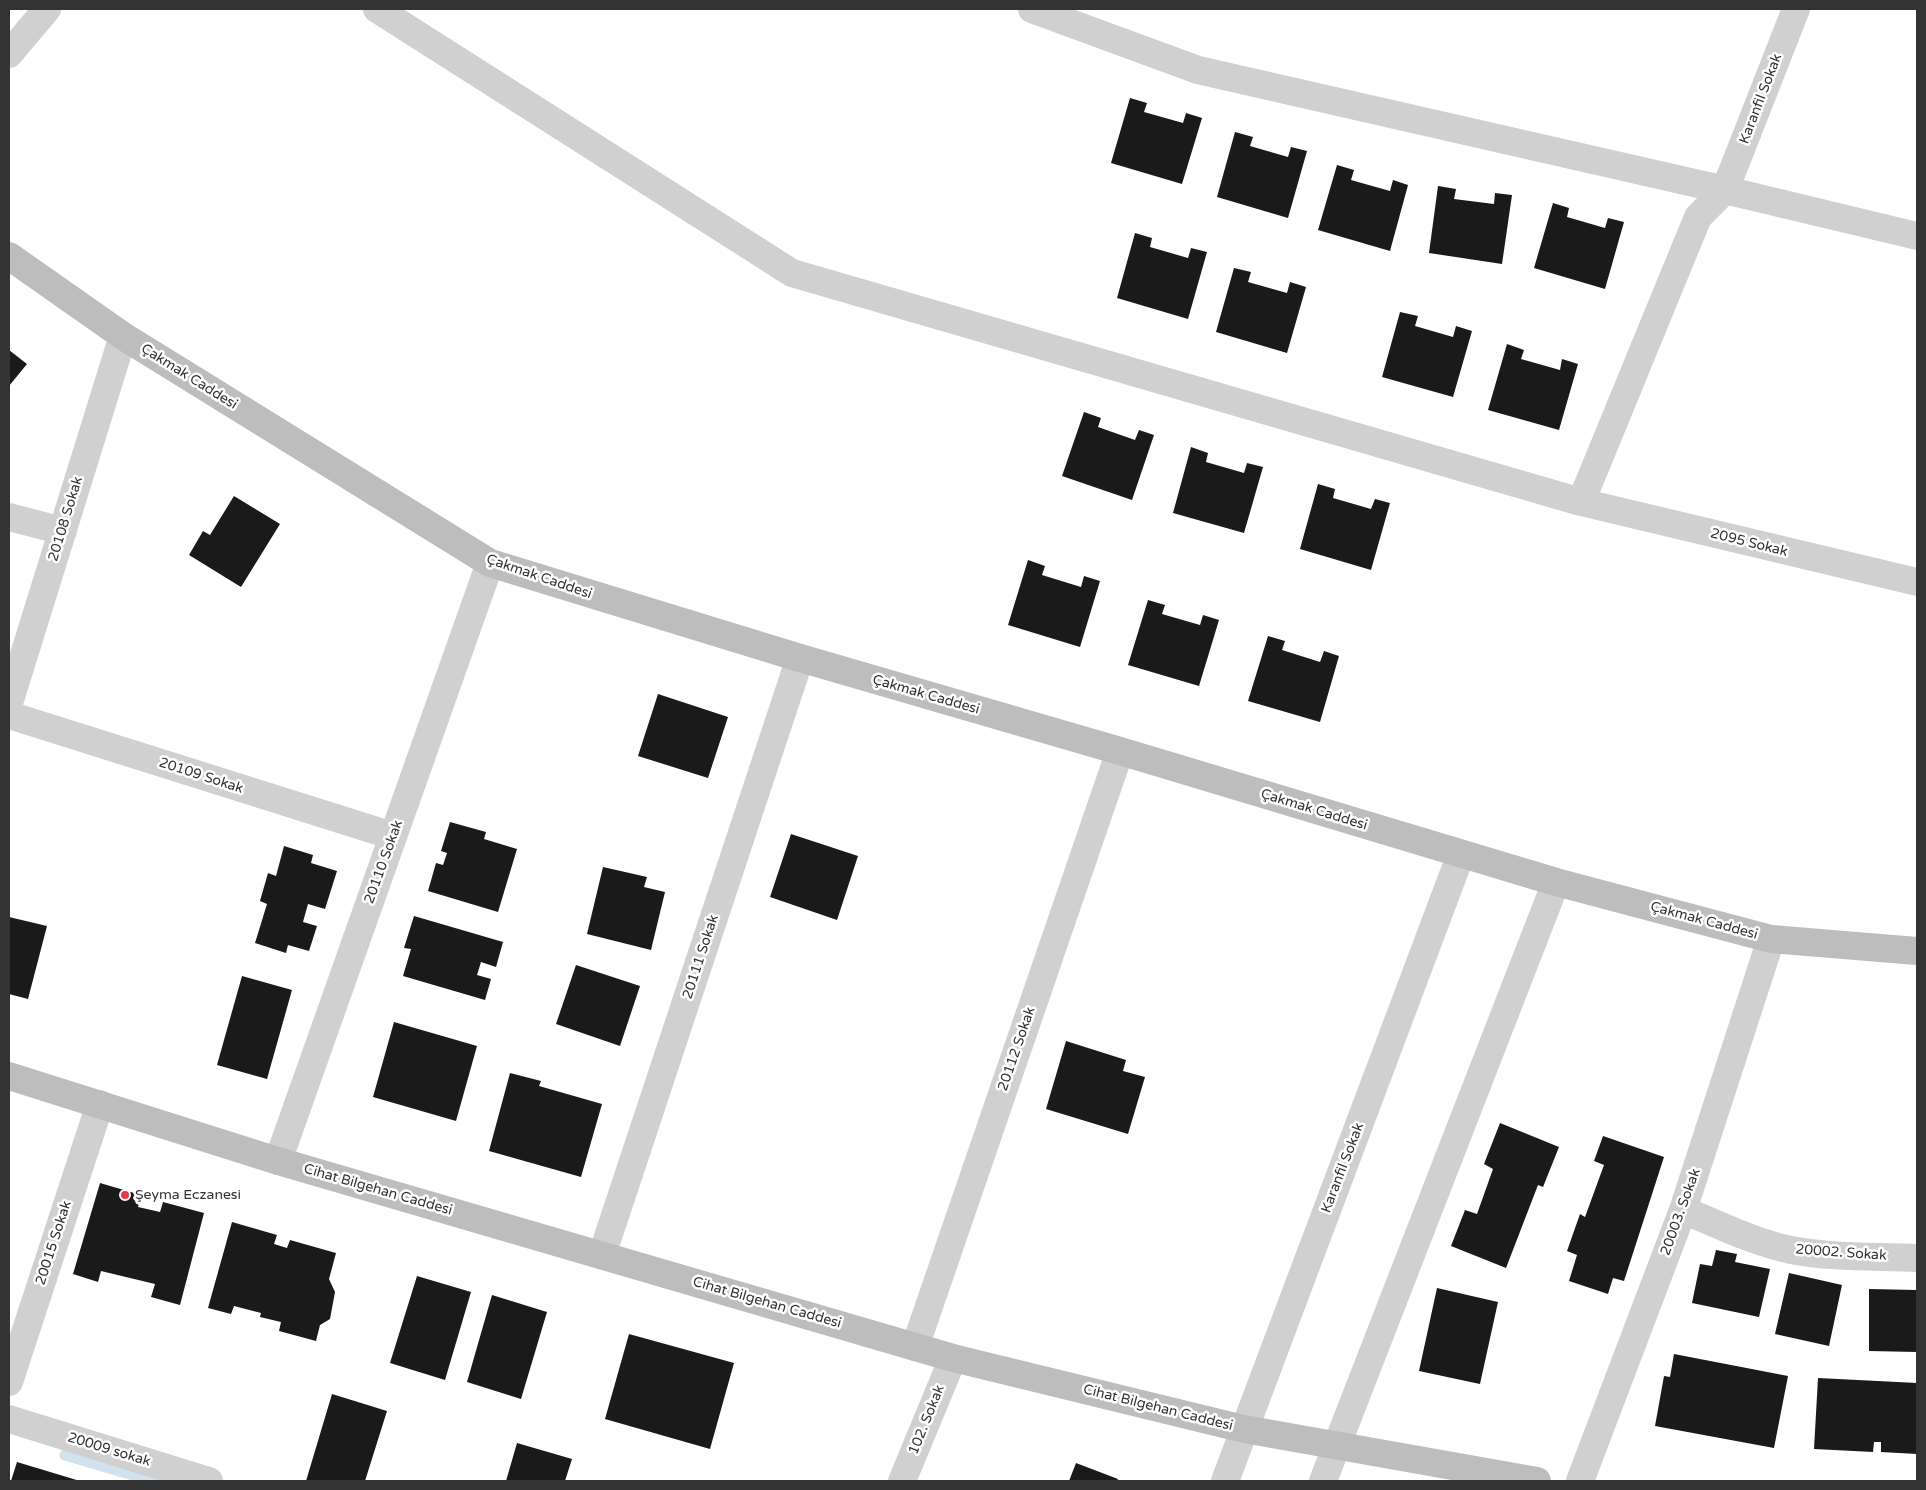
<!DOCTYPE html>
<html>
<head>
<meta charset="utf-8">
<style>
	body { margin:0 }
	#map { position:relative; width:1926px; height:1490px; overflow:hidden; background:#fff; font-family:"Varela Round",sans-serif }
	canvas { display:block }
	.frame { position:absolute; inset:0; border:10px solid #333; pointer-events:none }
</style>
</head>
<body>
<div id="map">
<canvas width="1926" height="1490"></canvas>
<div class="frame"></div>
</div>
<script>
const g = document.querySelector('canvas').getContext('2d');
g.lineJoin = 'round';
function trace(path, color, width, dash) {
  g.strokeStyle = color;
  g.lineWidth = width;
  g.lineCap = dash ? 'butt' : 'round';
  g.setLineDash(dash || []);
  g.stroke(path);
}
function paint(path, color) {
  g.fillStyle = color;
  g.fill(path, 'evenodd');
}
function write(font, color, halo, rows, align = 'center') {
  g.font = font + ' "Varela Round",sans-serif';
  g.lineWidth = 5;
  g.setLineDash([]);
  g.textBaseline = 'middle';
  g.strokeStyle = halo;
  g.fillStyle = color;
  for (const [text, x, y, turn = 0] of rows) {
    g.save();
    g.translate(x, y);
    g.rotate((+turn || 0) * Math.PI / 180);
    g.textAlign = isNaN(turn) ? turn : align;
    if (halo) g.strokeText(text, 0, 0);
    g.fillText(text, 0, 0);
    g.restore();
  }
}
const stream = new Path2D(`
	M 65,1455 L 153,1481`);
const building = new Path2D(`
	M 1130,98 L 1147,103 L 1144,112 L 1183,123 L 1186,113 L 1202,118 L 1182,184 L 1111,163 Z
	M 1235,132 L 1253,137 L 1250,146 L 1288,157 L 1291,147 L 1307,151 L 1288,218 L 1217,197 Z
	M 1337,165 L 1354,170 L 1351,180 L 1390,191 L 1393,180 L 1408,185 L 1390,251 L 1318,230 Z
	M 1438,186 L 1456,189 L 1454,199 L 1494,204 L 1495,193 L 1512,195 L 1502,264 L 1429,253 Z
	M 1553,203 L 1569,208 L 1567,217 L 1605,228 L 1608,218 L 1624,222 L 1605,289 L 1534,268 Z
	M 1135,233 L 1152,238 L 1150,247 L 1188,258 L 1191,248 L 1207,252 L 1188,319 L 1117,298 Z
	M 1234,268 L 1251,272 L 1248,282 L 1287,293 L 1290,282 L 1306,287 L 1287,353 L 1216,332 Z
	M 1400,312 L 1418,316 L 1415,326 L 1453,337 L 1456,326 L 1472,331 L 1453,397 L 1382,377 Z
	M 1507,344 L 1524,350 L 1521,359 L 1560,370 L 1562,359 L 1578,364 L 1559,430 L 1488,410 Z
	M 9,350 L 27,364 L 9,386 Z
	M 1084,412 L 1101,418 L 1098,427 L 1135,440 L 1139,430 L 1154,435 L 1132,500 L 1062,476 Z
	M 1191,447 L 1208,453 L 1206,462 L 1244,473 L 1247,463 L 1263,467 L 1244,533 L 1173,513 Z
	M 1318,484 L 1335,489 L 1333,498 L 1371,509 L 1375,499 L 1390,503 L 1371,570 L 1300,549 Z
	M 234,496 L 280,524 L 241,587 L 189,555 L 203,531 L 210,535 Z
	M 1028,560 L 1045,566 L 1042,575 L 1081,587 L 1084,576 L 1100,581 L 1080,647 L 1008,625 Z
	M 1148,600 L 1165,605 L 1162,614 L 1200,625 L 1203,615 L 1219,620 L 1199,686 L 1128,665 Z
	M 1268,636 L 1285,641 L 1282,650 L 1320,662 L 1324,651 L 1339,656 L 1320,722 L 1248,701 Z
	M 658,694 L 728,717 L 708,778 L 638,756 Z
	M 450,822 L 486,832 L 484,839 L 517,849 L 498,912 L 428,891 L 436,863 L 443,865 L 447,853 L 441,851 Z
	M 791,834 L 858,856 L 837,920 L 770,897 Z
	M 284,846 L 313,855 L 311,863 L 337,871 L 325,909 L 308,904 L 303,922 L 317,926 L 309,951 L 288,945 L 286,953 L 255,943 L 267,904 L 260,901 L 268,873 L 276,876 Z
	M 603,867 L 647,877 L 644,887 L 665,892 L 651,950 L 587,934 Z
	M 414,916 L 503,942 L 496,967 L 481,962 L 477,975 L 491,979 L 485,1000 L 403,976 L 411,949 L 404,948 Z
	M 9,917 L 47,926 L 28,999 L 9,994 Z
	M 576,965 L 640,986 L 620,1046 L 556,1024 Z
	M 242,976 L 292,990 L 267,1079 L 217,1065 Z
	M 394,1022 L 477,1046 L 456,1121 L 373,1097 Z
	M 1066,1041 L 1126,1060 L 1123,1071 L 1145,1077 L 1128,1134 L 1046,1109 Z
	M 510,1073 L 541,1081 L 539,1086 L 602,1104 L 581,1177 L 489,1151 Z
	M 1500,1123 L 1559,1147 L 1543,1187 L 1538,1185 L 1506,1268 L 1451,1246 L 1465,1210 L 1477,1214 L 1493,1169 L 1484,1164 Z
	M 1603,1136 L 1664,1157 L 1624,1281 L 1613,1278 L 1608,1294 L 1569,1281 L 1577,1255 L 1567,1251 L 1580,1214 L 1585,1217 L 1604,1165 L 1594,1161 Z
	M 100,1183 L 141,1195 L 138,1207 L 160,1212 L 163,1202 L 204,1213 L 180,1305 L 151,1297 L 155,1284 L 101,1271 L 98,1282 L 73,1274 Z
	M 232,1222 L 277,1235 L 274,1244 L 287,1248 L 290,1240 L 336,1253 L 329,1279 L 335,1292 L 330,1319 L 320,1325 L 316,1341 L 279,1331 L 281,1322 L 260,1317 L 261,1313 L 234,1306 L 231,1314 L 208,1308 Z
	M 1716,1250 L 1737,1254 L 1735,1262 L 1770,1269 L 1759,1317 L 1692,1303 L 1700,1264 L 1712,1266 Z
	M 1789,1273 L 1842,1285 L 1829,1346 L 1775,1334 Z
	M 417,1276 L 471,1292 L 445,1380 L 390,1363 Z
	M 1437,1288 L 1498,1302 L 1480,1384 L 1419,1371 Z
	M 1869,1289 L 1917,1290 L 1917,1352 L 1869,1351 Z
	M 492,1295 L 547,1312 L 521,1399 L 467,1382 Z
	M 629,1334 L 734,1363 L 710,1449 L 605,1419 Z
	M 1674,1354 L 1788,1376 L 1774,1448 L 1655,1426 L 1664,1376 L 1670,1377 Z
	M 1818,1378 L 1917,1383 L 1917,1454 L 1881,1452 L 1881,1442 L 1874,1442 L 1873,1452 L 1814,1449 Z
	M 332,1394 L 387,1411 L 365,1481 L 306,1481 Z
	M 517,1443 L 572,1459 L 565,1481 L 506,1481 Z
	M 17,1462 L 80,1481 L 11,1481 Z
	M 1076,1463 L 1118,1479 L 1117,1481 L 1069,1481 Z`);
const street = new Path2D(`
	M 377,9 L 792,273 L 1581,502 L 1917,582
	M 1032,9 L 1198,70 L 1725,190 L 1917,236
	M 9,54 L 47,9
	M 1581,502 L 1698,217 L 1725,190 L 1796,9
	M 9,517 L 63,531
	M 9,703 L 123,336
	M 9,715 L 393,836
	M 278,1161 L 490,563
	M 1683,1210 C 1718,1224 1753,1242 1791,1250 C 1832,1258 1876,1256 1917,1258
	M 602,1255 L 800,658
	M 915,1347 L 1120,751
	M 9,1382 L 100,1104
	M 9,1419 L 209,1481
	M 902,1481 L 953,1358
	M 1225,1481 L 1461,854
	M 1323,1481 L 1556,882
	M 1580,1481 L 1683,1210 L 1771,939`);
const secondary = new Path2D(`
	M 9,256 L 123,336 L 490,563 L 800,658 L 1120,751 L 1556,882 L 1771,939 L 1917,951
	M 9,1076 L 278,1161 L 953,1358 L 1244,1429 L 1537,1481`);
const markers = [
	[125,1195,5,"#e63946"]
];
const streetNames = [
	["Karanfil Sokak",1761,99,-69],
	["Çakmak Caddesi",189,377,32],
	["20108 Sokak",66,519,-73],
	["2095 Sokak",1749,543,14],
	["Çakmak Caddesi",539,577,19],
	["Çakmak Caddesi",926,695,16],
	["20109 Sokak",201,776,18],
	["Çakmak Caddesi",1314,810,17],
	["20110 Sokak",384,862,-70],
	["Çakmak Caddesi",1704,921,15],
	["20111 Sokak",701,957,-72],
	["20112 Sokak",1017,1049,-71],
	["Karanfil Sokak",1343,1168,-69],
	["Cihat Bilgehan Caddesi",378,1190,16],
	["20003. Sokak",1681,1212,-70],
	["20015 Sokak",54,1243,-72],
	["20002. Sokak",1841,1253,4],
	["Cihat Bilgehan Caddesi",767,1303,16],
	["Cihat Bilgehan Caddesi",1158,1408,14],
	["102. Sokak",927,1420,-68],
	["20009 sokak",109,1450,17]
];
const poiNames = [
	["Şeyma Eczanesi",135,1195]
];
trace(stream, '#cfe2ee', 11);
paint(building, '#1a1a1a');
trace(street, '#d0d0d0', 28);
trace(secondary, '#bdbdbd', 28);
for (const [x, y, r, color] of markers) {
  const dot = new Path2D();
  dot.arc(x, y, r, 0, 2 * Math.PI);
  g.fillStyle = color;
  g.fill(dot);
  trace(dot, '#fff', 2);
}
write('14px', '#333', '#fff', streetNames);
write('14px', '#333', '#fff', poiNames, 'left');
</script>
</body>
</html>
